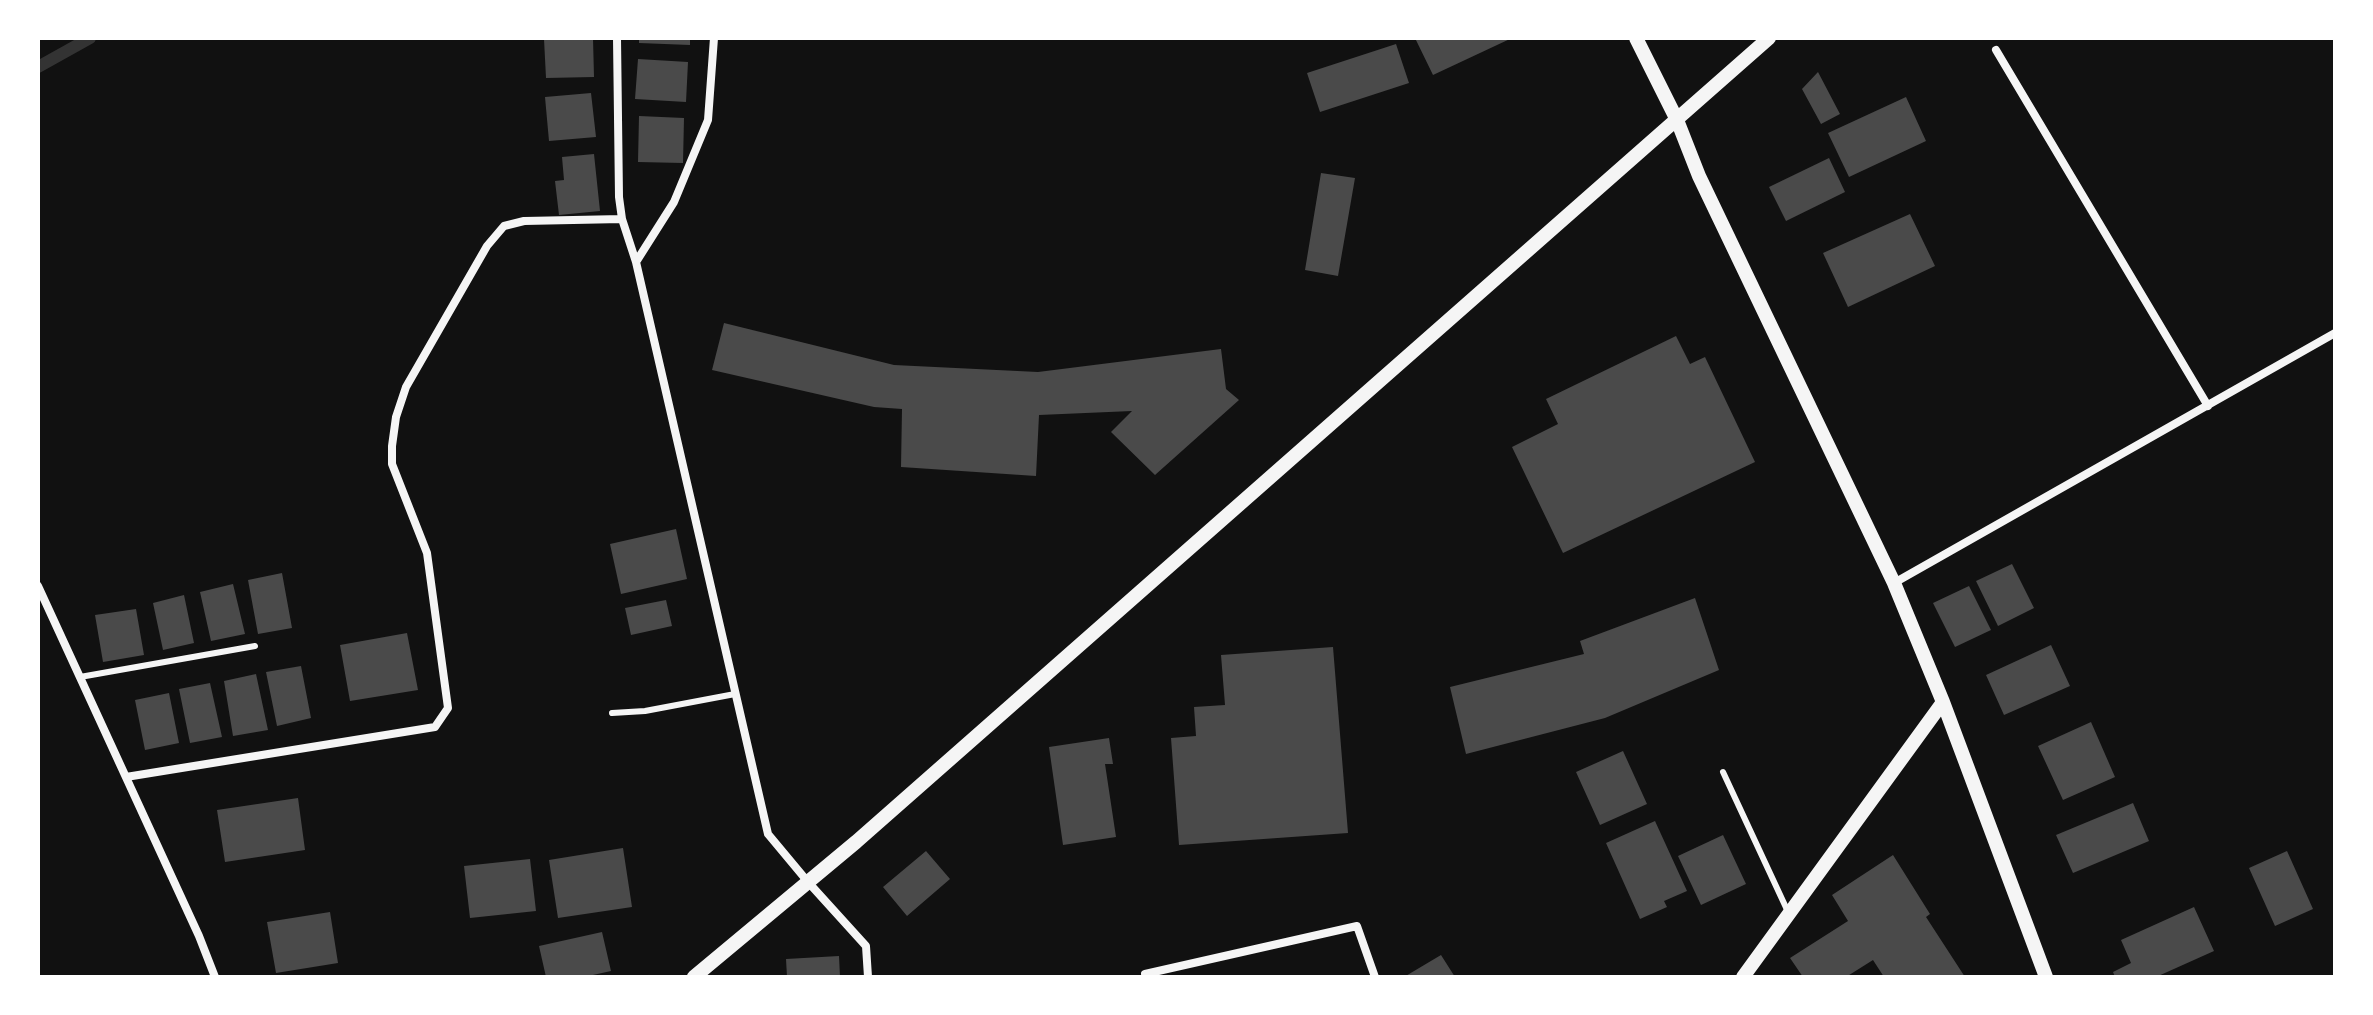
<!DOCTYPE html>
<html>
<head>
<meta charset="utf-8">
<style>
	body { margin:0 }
	#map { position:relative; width:2373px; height:1015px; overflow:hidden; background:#111; font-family:"Asap Condensed",sans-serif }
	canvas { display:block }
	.frame { position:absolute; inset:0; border:40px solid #fff; pointer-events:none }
</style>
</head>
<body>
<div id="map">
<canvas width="2373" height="1015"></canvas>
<div class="frame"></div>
</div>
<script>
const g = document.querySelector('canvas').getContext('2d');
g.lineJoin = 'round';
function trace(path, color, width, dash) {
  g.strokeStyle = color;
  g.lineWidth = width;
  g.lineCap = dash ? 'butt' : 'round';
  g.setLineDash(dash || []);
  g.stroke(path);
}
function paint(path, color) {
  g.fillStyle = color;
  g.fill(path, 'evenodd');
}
const stream = new Path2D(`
	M 38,67 L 90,38`);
const building = new Path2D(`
	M 593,38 L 594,77 L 546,78 L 544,39 Z
	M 639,38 L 690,38 L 690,45 L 639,43 Z
	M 1415,38 L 1512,38 L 1433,75 Z
	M 1396,44 L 1409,83 L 1320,112 L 1307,73 Z
	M 638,59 L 688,62 L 686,102 L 635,99 Z
	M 1818,72 L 1840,114 L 1821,124 L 1802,89 Z
	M 591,93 L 596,137 L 549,141 L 545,97 Z
	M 1906,97 L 1926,141 L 1849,177 L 1828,133 Z
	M 639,116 L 684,118 L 683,163 L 638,162 Z
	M 594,154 L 600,211 L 559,215 L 555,181 L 564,180 L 562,157 Z
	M 1829,158 L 1845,192 L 1786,221 L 1769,187 Z
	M 1321,173 L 1355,178 L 1338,276 L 1305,270 Z
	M 1910,214 L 1935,266 L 1848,307 L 1823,253 Z
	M 724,323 L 894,365 L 1038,372 L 1221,349 L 1226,389 L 1239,400 L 1155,475 L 1111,432 L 1132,411 L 1039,415 L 1036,476 L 901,467 L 902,409 L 874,407 L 712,370 Z
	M 1676,336 L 1690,364 L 1705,357 L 1755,462 L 1563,553 L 1512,447 L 1558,424 L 1546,399 Z
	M 676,529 L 687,579 L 621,594 L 610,544 Z
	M 2012,564 L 2034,608 L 1998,626 L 1976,581 Z
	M 282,573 L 292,628 L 258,634 L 248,580 Z
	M 233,584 L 245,634 L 211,641 L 200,592 Z
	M 1969,586 L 1991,630 L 1955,647 L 1933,603 Z
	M 184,595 L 194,643 L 163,650 L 153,603 Z
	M 1695,598 L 1719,670 L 1605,718 L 1466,754 L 1450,687 L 1584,654 L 1580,641 Z
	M 666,600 L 672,626 L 631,635 L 625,608 Z
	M 136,609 L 144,655 L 103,662 L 95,615 Z
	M 407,633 L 418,690 L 350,701 L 340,645 Z
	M 2051,645 L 2070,686 L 2004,715 L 1986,675 Z
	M 1333,647 L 1348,833 L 1179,845 L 1171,738 L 1196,736 L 1194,707 L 1225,705 L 1221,655 Z
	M 301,666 L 311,718 L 277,726 L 266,672 Z
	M 256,674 L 268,730 L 233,736 L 224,681 Z
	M 210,683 L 222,737 L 190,743 L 179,689 Z
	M 169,693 L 179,743 L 145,750 L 135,700 Z
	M 2091,722 L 2115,777 L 2063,800 L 2038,746 Z
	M 1109,738 L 1113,764 L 1105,764 L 1116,837 L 1063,845 L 1049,747 Z
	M 1623,751 L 1647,804 L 1600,825 L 1576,772 Z
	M 298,798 L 305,850 L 225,862 L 217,810 Z
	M 2133,803 L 2149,841 L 2073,873 L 2056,835 Z
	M 1655,821 L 1687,891 L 1664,901 L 1667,907 L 1640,919 L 1606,843 Z
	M 1723,835 L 1746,884 L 1701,905 L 1678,856 Z
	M 623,848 L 632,907 L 558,918 L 549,860 Z
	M 926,851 L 950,879 L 907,916 L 883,887 Z
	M 2287,851 L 2313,909 L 2275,926 L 2249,868 Z
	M 1893,855 L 1930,914 L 1926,917 L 1965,977 L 1884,977 L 1873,960 L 1846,977 L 1803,977 L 1790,958 L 1848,921 L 1832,895 Z
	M 530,859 L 536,911 L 470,918 L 464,866 Z
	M 2194,907 L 2214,951 L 2156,977 L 2115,977 L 2113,972 L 2131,963 L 2121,940 Z
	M 330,912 L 338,963 L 276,973 L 267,922 Z
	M 602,932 L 611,971 L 584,977 L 546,977 L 539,946 Z
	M 1441,955 L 1455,977 L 1404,977 Z
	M 839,956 L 840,977 L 787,977 L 786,959 Z`);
const service = new Path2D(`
	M 80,677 L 255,646
	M 612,713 L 645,711 L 735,694
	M 1723,772 L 1789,914`);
const minor = new Path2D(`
	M 617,38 L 619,197 L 622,219 L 636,262
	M 714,38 L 708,120 L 674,202 L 636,262 L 768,834 L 808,882 L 866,946 L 868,977
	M 1996,50 L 2208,406
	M 1894,583 L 2335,333
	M 38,586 L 199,936 L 215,977
	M 126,777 L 435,727 L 448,708 L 427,553 L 392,464 L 392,446 L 396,417 L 406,387 L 487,246 L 504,226 L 524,221 L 622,219
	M 1145,974 L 1357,926 L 1375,977`);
const tertiary = new Path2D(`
	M 1636,38 L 1677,120 L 1699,176 L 1894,583 L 1943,702 L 2046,977
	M 694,977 L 856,842 L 1769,38
	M 1743,977 L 1943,702`);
trace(stream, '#333', 12);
paint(building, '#4a4a4a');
trace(service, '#f5f5f5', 6);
trace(minor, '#f5f5f5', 8);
trace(tertiary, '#f5f5f5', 14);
</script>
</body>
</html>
